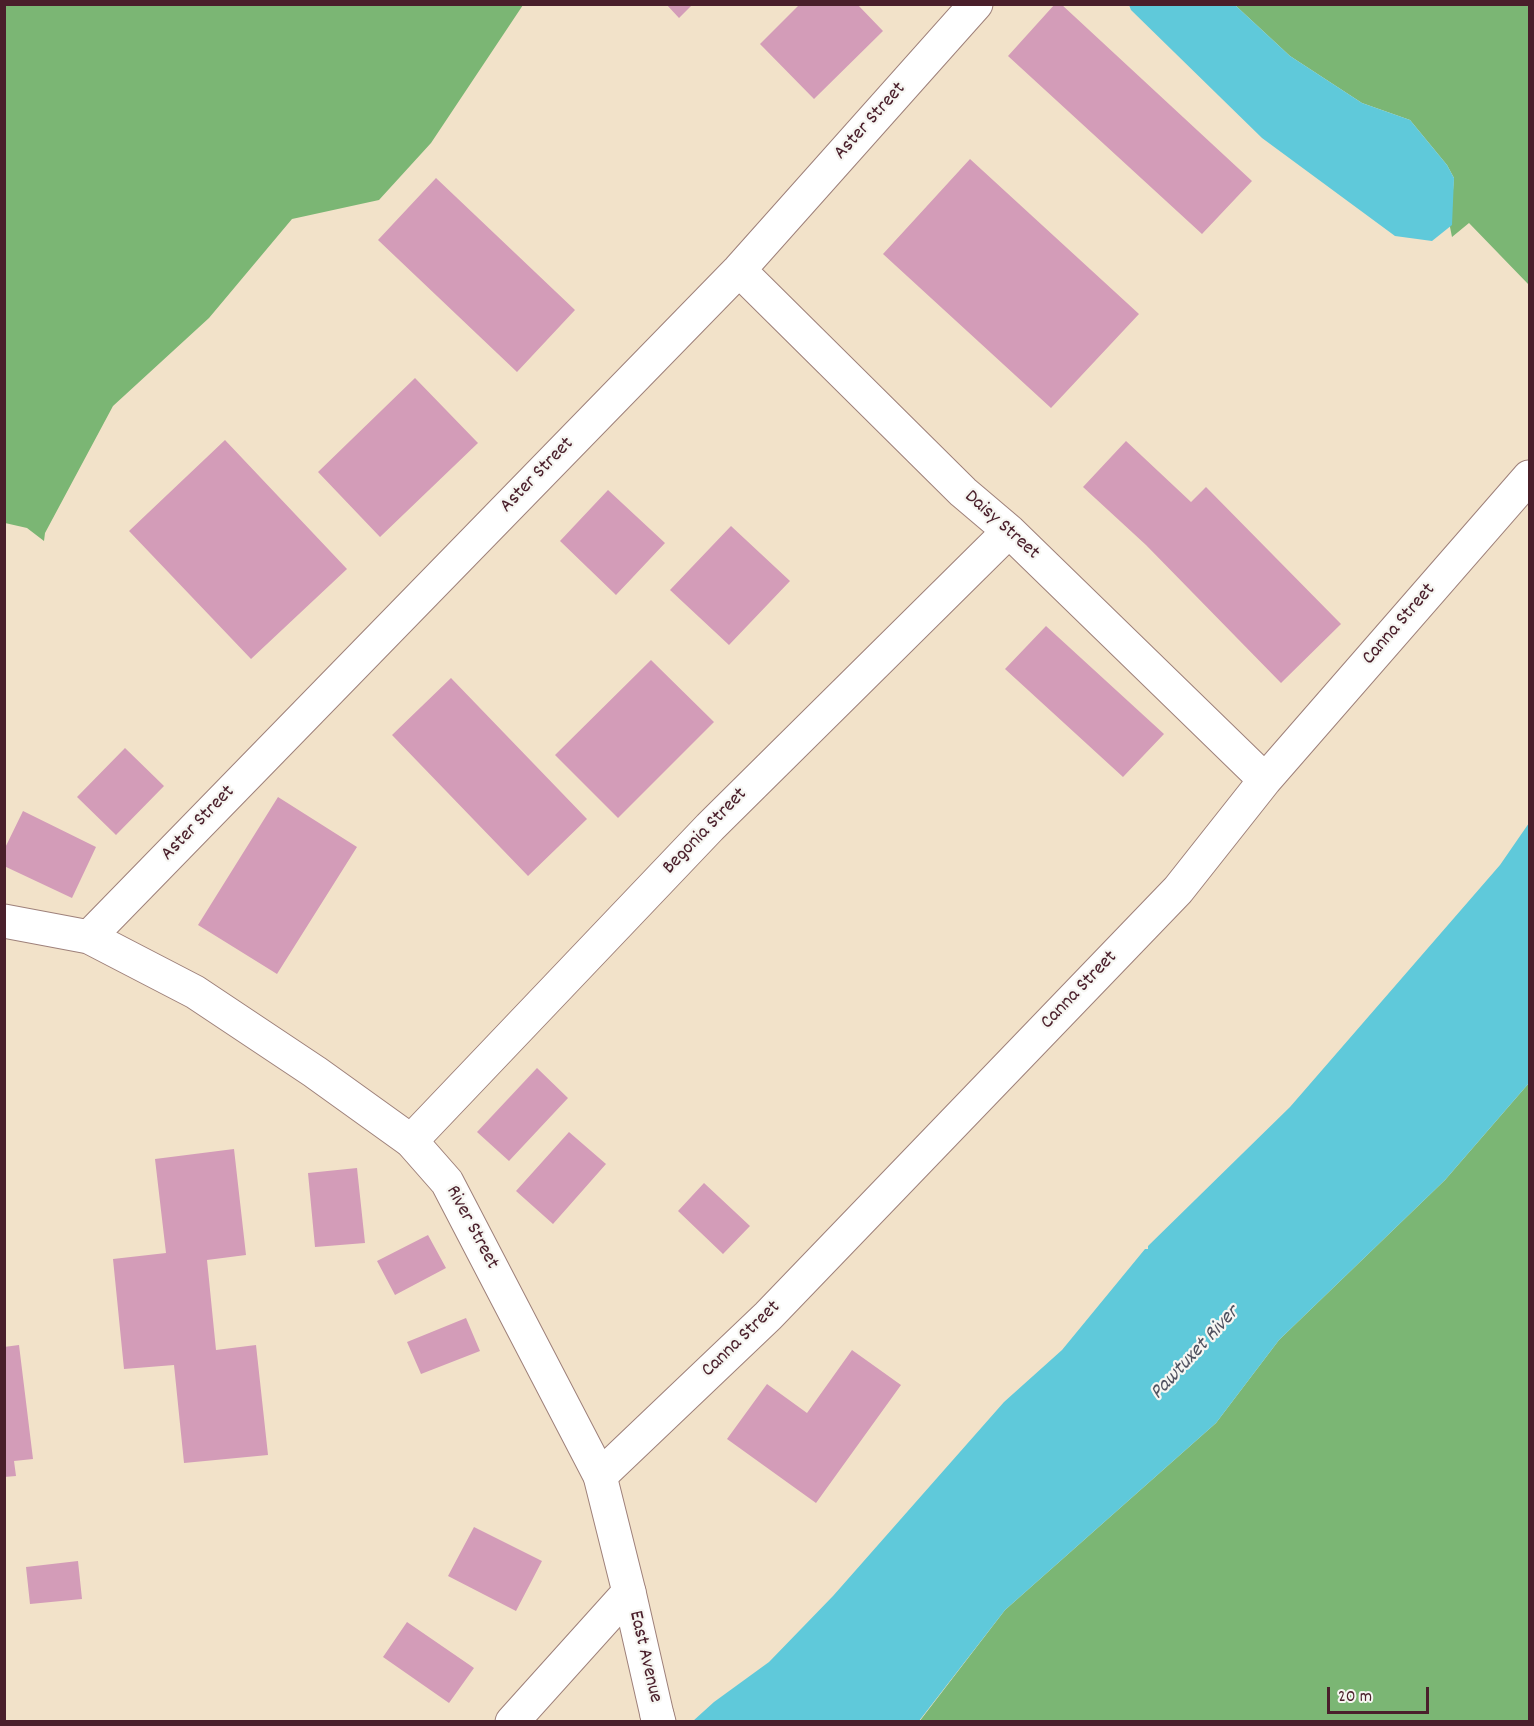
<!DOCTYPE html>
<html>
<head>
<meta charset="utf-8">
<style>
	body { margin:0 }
	#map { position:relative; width:1534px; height:1726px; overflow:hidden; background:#f2e2c9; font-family:Dekko,sans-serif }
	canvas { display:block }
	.frame { position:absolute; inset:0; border:6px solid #4a1f2b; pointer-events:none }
	.scale { position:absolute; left:1327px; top:1687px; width:102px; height:27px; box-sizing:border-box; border:3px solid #4a1f2b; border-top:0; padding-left:8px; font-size:18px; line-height:21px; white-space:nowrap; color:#4a1f2b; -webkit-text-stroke:4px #f6f6f2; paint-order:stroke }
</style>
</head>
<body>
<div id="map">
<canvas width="1534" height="1726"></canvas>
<div class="frame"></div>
<div class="scale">20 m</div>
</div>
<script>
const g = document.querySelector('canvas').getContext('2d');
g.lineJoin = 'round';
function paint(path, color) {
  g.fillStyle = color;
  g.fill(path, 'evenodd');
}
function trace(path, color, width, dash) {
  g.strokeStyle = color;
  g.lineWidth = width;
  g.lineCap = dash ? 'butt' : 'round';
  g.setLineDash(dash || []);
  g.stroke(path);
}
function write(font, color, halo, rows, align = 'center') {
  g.font = font + ' Dekko,sans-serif';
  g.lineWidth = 4.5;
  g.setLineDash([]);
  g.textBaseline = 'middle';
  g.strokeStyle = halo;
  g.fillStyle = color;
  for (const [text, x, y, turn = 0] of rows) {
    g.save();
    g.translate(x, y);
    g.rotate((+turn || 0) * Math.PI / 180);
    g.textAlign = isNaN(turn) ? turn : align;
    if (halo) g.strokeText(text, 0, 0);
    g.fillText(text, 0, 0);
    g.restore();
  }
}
const forest = new Path2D(`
	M 5,4 L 523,5 L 431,143 L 379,200 L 292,219 L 209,318 L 113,406 L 45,533 L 44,541 L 27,528 L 5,523 Z
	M 1235,5 L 1529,5 L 1529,285 L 1469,223 L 1452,237 L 1450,227 L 1454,178 L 1447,165 L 1410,120 L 1362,103 L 1290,56 Z
	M 1529,1083 L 1529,1721 L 919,1722 L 1005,1610 L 1216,1423 L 1279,1340 L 1445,1180 Z`);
const water = new Path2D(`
	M 1129,5 L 1235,5 L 1290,56 L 1362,103 L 1410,120 L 1447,165 L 1454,178 L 1452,225 L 1432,241 L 1395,236 L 1262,138 L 1131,10 Z
	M 1529,823 L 1529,1083 L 1445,1180 L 1279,1340 L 1216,1423 L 1005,1610 L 919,1721 L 693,1721 L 714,1702 L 769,1662 L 833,1596 L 1004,1402 L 1062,1350 L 1145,1249 L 1148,1249 L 1148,1246 L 1290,1107 L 1500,865 Z`);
const building = new Path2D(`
	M 666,4 L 693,4 L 679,18 Z
	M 800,4 L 857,4 L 883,31 L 814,99 L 760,44 Z
	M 1055,4 L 1061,4 L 1252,181 L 1202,234 L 1008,56 Z
	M 970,159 L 1139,314 L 1051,408 L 883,254 Z
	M 436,178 L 575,310 L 517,372 L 378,240 Z
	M 415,378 L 478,443 L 380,537 L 318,472 Z
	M 225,440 L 347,569 L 251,659 L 129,531 Z
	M 1126,441 L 1191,502 L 1206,487 L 1341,624 L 1281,683 L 1146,545 L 1083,487 Z
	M 608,490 L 665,543 L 616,595 L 560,541 Z
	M 731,526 L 790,581 L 729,645 L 670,590 Z
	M 1046,626 L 1164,734 L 1123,777 L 1005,669 Z
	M 651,660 L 714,722 L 618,818 L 555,755 Z
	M 451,678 L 587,819 L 528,876 L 392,735 Z
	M 125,748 L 164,786 L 116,835 L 77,797 Z
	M 278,797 L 357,847 L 277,974 L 198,925 Z
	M 23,811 L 96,847 L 72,898 L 4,866 L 4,850 Z
	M 537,1068 L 568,1098 L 509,1161 L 477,1132 Z
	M 569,1132 L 606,1164 L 553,1224 L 516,1191 Z
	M 234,1149 L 246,1255 L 207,1260 L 216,1350 L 256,1345 L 268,1455 L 184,1463 L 174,1365 L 124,1369 L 113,1259 L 166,1253 L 155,1159 Z
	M 357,1168 L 365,1243 L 315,1247 L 308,1173 Z
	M 704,1183 L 750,1226 L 723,1254 L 678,1211 Z
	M 428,1235 L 446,1268 L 395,1295 L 377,1261 Z
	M 466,1318 L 480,1351 L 421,1374 L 407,1342 Z
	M 19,1345 L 33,1459 L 14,1461 L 16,1476 L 4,1477 L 4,1347 Z
	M 852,1350 L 901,1385 L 816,1503 L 727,1439 L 767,1384 L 807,1413 Z
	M 474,1527 L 542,1561 L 516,1611 L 448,1576 Z
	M 78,1561 L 82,1599 L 30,1604 L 26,1567 Z
	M 407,1622 L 474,1668 L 449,1703 L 383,1657 Z`);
const minor = new Path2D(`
	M 739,270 L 963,492 L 1009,531 L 1265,780
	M 89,937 L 739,270 L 976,4
	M 411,1141 L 710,827 L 1009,531
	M 600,1476 L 768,1316 L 1178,890 L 1265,780 L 1529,477
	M 629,1592 L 657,1715`);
const major = new Path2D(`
	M 4,921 L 89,937 L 195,992 L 315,1072 L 411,1141 L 447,1182 L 600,1476 L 629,1592 L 512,1722
	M 657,1715 L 659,1722`);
const streetNames = [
	["Aster Street",871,122,-48],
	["Aster Street",538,476,-46],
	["Daisy Street",1001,526,42],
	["Canna Street",1400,625,-49],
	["Aster Street",199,824,-46],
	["Begonia Street",706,832,-46],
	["Canna Street",1080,991,-46],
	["River Street",471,1228,62],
	["Canna Street",742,1340,-44],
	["East Avenue",644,1657,77]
];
const waterNames = [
	["Pawtuxet River",1196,1354,-47]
];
paint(forest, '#7bb674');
paint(water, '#5fc9da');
paint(building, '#d39cb8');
trace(minor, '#9e807a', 35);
trace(major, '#9e807a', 35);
trace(minor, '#fff', 33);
trace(major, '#fff', 33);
write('20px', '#4a1f2b', '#f6f6f2', streetNames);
write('italic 21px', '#505260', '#f6f6f2', waterNames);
</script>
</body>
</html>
